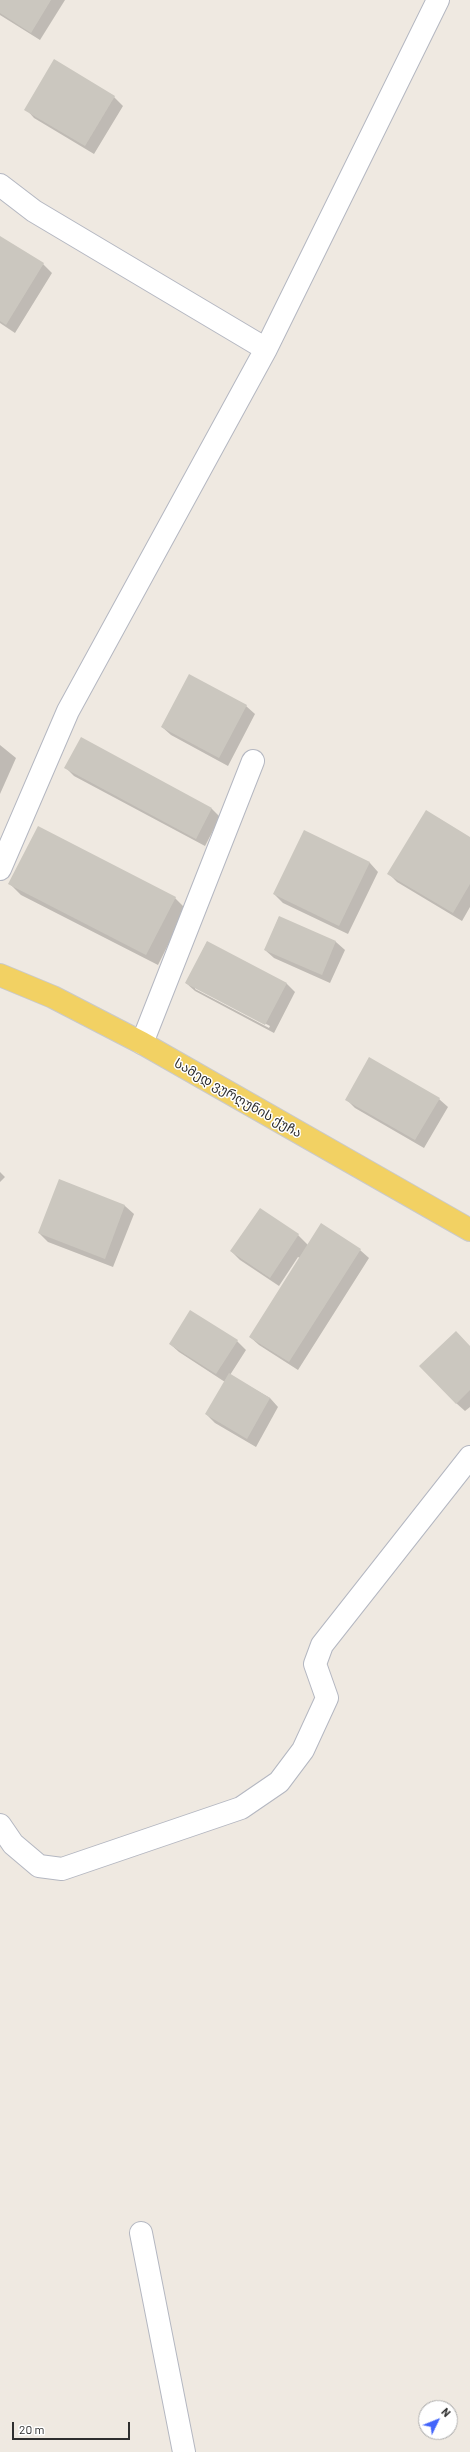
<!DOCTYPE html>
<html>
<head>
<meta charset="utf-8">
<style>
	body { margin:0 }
	#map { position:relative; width:470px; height:2452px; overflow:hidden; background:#efe9e1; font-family:Barlow,sans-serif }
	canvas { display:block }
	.north { position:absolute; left:418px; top:2400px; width:40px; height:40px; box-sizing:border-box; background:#fff; border:1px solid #ababab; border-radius:50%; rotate:47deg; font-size:11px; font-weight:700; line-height:16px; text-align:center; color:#2e2e2e }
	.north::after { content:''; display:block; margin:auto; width:14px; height:18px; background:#4264fb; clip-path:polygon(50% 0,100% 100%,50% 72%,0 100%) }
	.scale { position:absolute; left:12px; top:2422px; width:118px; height:18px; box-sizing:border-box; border:2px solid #2e2e2e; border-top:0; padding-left:5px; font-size:12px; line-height:14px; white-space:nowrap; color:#2e2e2e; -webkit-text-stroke:3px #fff; paint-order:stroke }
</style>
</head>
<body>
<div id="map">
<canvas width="470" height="2452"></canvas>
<div class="north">N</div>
<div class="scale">20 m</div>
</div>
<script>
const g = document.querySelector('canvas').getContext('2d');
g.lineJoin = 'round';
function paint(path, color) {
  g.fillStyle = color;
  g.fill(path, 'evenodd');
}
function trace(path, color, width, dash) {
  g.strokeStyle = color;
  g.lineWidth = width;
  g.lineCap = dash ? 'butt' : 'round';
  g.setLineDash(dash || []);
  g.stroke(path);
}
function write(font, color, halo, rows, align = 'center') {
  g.font = font + ' Barlow,"Noto Sans Georgian",sans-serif';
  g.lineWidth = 3;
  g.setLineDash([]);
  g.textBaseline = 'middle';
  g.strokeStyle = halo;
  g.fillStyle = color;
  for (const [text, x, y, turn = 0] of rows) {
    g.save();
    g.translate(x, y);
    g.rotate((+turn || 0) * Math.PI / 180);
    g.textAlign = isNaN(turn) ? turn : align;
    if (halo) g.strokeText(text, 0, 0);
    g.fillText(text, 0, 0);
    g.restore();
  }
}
const shadow = new Path2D(`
	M 0,0 L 65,0 L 40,40 L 0,15 Z
	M 114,97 L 123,106 L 94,154 L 34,118 L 26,109 Z
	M 0,237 L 43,264 L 52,273 L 15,333 L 0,323 Z
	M 246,706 L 255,714 L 228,766 L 171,735 L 162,727 Z
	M 0,745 L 16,758 L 0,794 Z
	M 66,768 L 212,809 L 220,817 L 205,846 L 74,776 Z
	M 305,832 L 370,863 L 378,872 L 348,934 L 283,903 L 274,894 Z
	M 470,838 L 470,907 L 462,921 L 397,882 L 389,874 Z
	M 10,884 L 175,898 L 186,909 L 158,965 L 21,895 Z
	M 279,917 L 336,942 L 345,950 L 330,983 L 274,958 L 265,950 Z
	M 207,942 L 287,984 L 295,992 L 274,1033 L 195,991 L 186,983 ZM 195,987 L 270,1026 L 269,1028 L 195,989 Z
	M 346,1099 L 439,1099 L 448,1107 L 424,1148 L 355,1108 Z
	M 0,1172 L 5,1177 L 0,1182 Z
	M 60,1180 L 125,1206 L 134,1214 L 113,1267 L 48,1242 L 39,1233 Z
	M 260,1209 L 298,1235 L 308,1245 L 360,1250 L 369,1258 L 298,1370 L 259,1345 L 250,1337 L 300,1258 L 298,1257 L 279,1286 L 240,1260 L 231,1251 Z
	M 237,1341 L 246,1350 L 230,1375 L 270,1398 L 278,1407 L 256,1447 L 215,1423 L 206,1414 L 225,1382 L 179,1352 L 170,1344 Z
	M 470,1347 L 470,1407 L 465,1411 L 456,1403 Z`);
const building = new Path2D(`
	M 0,0 L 51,0 L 31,33 L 0,13 Z
	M 54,59 L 115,96 L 85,146 L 24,110 Z
	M 0,236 L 44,263 L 6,325 L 0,321 Z
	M 189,674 L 247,705 L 219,758 L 161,727 Z
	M 81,737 L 212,808 L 196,839 L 64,768 Z
	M 426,810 L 470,837 L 470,884 L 453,913 L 387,874 Z
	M 38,826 L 176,897 L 146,955 L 8,884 Z
	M 304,830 L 370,862 L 339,926 L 273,894 Z
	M 279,916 L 336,941 L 322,975 L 264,950 Z
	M 207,941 L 287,983 L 265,1025 L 185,983 Z
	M 369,1057 L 440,1098 L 415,1140 L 345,1100 Z
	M 59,1179 L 125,1205 L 105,1259 L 38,1233 Z
	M 260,1208 L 299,1234 L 270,1278 L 230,1251 Z
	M 321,1223 L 361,1249 L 289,1362 L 249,1337 Z
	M 190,1310 L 238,1340 L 216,1374 L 169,1344 Z
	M 456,1331 L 470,1346 L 470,1390 L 456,1404 L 419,1366 Z
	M 229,1373 L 270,1398 L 247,1439 L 205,1414 Z`);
const minor = new Path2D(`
	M 0,185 L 34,211 L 266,349
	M 0,869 L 68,711 L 266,349 L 438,0
	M 142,1043 L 253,761
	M 0,1825 L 13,1844 L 39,1866 L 62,1869 L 241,1808 L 279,1782 L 303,1750 L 327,1698 L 315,1664 L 322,1645 L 470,1457
	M 141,2233 L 184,2452`);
const major = new Path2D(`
	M 0,975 L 53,997 L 142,1043 L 470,1230`);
const streetNames = [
	["სამედ ვურღუნის ქუჩა",238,1098,30]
];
paint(shadow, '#0003');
paint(building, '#cbc7bf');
trace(minor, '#b4b7c1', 24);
trace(major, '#c9c9c9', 24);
trace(minor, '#fff', 22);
trace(major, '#f2d163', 22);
write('13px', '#2e2e2e', '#fff', streetNames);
</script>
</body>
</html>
